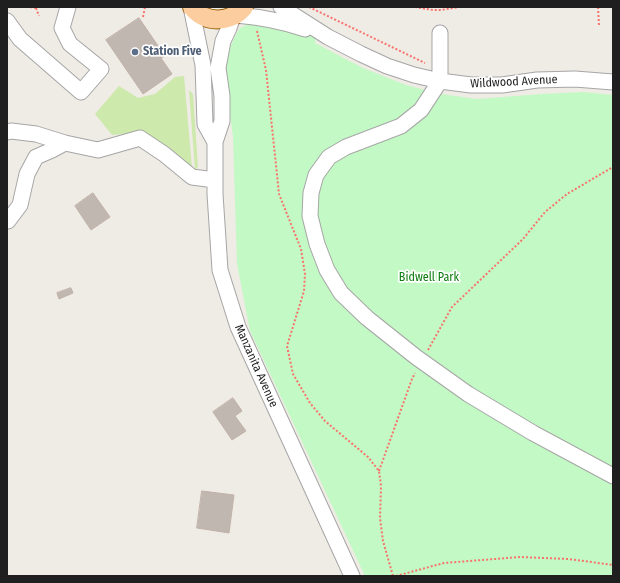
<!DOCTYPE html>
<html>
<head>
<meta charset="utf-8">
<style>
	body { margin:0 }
	#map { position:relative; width:620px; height:583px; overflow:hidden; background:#efebe5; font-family:"Fira Sans Condensed",sans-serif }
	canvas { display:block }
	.frame { position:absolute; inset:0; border:8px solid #1f1f1f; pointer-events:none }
</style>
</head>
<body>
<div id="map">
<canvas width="620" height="583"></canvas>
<div class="frame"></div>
</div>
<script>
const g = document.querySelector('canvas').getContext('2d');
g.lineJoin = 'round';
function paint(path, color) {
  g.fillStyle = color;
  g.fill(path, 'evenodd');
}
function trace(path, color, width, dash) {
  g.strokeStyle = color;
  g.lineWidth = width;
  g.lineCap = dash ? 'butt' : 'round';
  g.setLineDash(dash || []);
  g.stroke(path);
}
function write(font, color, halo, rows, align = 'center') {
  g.font = font + ' "Fira Sans Condensed",sans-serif';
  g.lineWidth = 3.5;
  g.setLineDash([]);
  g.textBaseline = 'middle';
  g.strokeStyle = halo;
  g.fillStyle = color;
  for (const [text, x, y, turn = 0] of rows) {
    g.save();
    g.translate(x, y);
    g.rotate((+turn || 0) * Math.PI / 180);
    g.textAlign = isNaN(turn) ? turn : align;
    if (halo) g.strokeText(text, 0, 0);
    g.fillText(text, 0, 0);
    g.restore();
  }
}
const grass = new Path2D(`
	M 184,76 L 192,168 L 135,133 L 112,135 L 95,114 L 119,86 L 138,98 L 155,94 L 175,77 Z
	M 189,90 L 193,94 L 198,167 L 195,170 Z`);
const park = new Path2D(`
	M 248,24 L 290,27 L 316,38 L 315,43 L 363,68 L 406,85 L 441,94 L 477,99 L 542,94 L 584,92 L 613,95 L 613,576 L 365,576 L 250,331 L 237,264 L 233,137 L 226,84 L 225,67 L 227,55 L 235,36 L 240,28 Z`);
const building = new Path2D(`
	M 139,18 L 165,56 L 161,58 L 172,74 L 143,94 L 106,40 Z
	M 93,193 L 110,217 L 91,230 L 75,206 Z
	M 71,288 L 73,293 L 59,299 L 57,293 Z
	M 233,398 L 242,411 L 235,416 L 246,431 L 232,440 L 213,412 Z
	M 202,491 L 234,495 L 229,533 L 197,528 Z`);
const path = new Path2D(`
	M 30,7 L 33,8 L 38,7
	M 309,7 L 425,63
	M 415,7 L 433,10 L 441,10 L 459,7
	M 598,7 L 599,25
	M 36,8 L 39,16
	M 143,17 L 145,7
	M 257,31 L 266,70 L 279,194 L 301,249 L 305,274 L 304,291 L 287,346 L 293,374 L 310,403 L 325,421 L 368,457 L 379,471 L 381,486 L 380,518 L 383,541 L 393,576
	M 428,350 L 452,307 L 523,239 L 545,212 L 567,194 L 613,167
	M 379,471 L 412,379 L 415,373
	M 396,576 L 444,563 L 520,557 L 569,559 L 613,565`);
const minor = new Path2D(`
	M 191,7 L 203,65 L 205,124 L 215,142
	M 281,7 L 328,37 L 361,54 L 387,66 L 414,75 L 440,81 L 471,85 L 502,85 L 537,80 L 575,79 L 613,82
	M 236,15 C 261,17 282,21 305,29
	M 233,16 L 229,28 L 223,41 L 218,68 L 222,96 L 222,121 L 215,142 L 215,194 L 220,270 L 238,327 L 352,576
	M 7,21 L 20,39 L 81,92 L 101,69 L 70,44 L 62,28 L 68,7
	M 440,33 L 440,81 L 421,110 L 401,126 L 346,147 L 329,157 L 316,175 L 311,193 L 310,216 L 317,244 L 327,270 L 341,293 L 367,318 L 416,357 L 468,394 L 533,433 L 613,476
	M 7,132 L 11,131 L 36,134 L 65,143 L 98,150 L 140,138 L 164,154 L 192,177 L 215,180
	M 7,221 L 8,221 L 20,205 L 27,174 L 36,157 L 52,150 L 65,143`);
const major = new Path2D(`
	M 192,7 C 205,24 231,23 244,7`);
const markers = [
	[135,52,4,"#5c6f8a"]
];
const serviceNames = [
	["Station Five",143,52]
];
const streetNames = [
	["Wildwood Avenue",514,82,-3],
	["Manzanita Avenue",256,366,66]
];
const parkNames = [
	["Bidwell Park",429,278]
];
paint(grass, '#cee9ac');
paint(park, '#c3f9c4');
paint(building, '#c0b7b1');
trace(building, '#c1b1a7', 1);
trace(minor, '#a6a6a6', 17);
trace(major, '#985d02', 20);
trace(path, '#f8736d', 2, [2, 2]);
trace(minor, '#fff', 15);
trace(major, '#fbcd9f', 18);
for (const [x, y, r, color] of markers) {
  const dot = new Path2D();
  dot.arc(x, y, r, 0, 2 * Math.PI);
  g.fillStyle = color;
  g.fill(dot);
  trace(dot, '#fff', 1.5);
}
write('bold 12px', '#4e5e75', '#fff', serviceNames, 'left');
write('12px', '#1f1f1f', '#fff', streetNames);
write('12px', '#0d7d0f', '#fff', parkNames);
</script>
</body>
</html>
